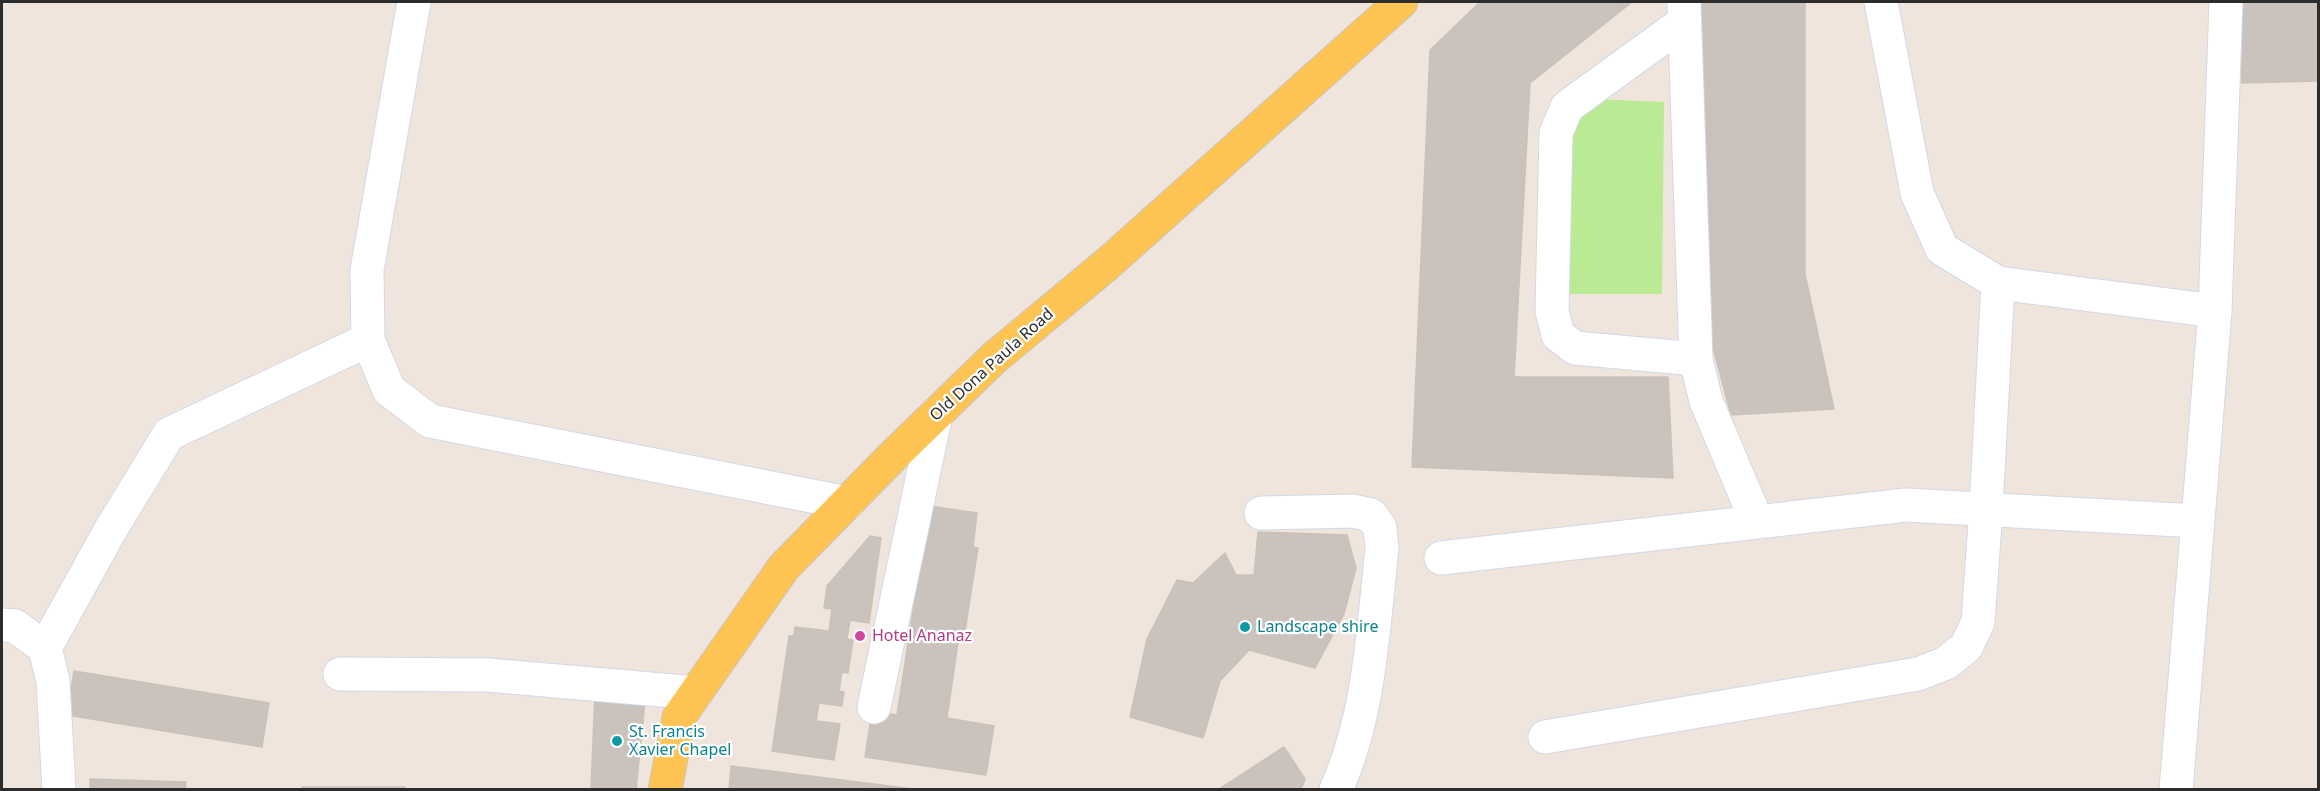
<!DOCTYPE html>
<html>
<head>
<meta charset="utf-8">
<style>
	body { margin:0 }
	#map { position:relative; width:2320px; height:791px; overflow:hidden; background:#efe5dd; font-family:"Noto Sans",sans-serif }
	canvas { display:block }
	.frame { position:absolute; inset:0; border:3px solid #2c2c2c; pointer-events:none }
</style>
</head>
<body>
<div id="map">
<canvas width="2320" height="791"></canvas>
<div class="frame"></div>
</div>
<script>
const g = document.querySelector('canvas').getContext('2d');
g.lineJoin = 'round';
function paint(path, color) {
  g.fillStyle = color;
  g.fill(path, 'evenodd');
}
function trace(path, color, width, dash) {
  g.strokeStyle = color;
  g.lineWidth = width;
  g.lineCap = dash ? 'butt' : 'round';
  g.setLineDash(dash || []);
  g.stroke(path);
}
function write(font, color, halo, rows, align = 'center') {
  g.font = font + ' "Noto Sans",sans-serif';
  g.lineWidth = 4.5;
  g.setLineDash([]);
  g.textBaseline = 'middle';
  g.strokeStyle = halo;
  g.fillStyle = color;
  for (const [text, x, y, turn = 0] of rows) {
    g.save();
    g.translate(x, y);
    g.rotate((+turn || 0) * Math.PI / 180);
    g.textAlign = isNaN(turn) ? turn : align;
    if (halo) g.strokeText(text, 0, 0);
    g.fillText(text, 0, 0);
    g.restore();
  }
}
const green = new Path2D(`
	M 1594,99 L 1664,102 L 1662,294 L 1570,294 L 1569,124 Z`);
const building = new Path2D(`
	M 1480,2 L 1632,2 L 1530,83 L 1514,377 L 1668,377 L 1673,478 L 1412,467 L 1430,50 Z
	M 1693,2 L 1805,2 L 1805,274 L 1834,409 L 1731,415 L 1703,310 Z
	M 2240,2 L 2318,2 L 2318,81 L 2242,83 Z
	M 929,506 L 977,513 L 973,547 L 978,548 L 964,637 L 959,636 L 947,718 L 994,726 L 986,775 L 865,757 L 872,711 L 897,715 Z
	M 1258,532 L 1347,535 L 1356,568 L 1344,614 L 1315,668 L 1249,650 L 1220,681 L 1203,738 L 1130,717 L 1147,639 L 1177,580 L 1193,583 L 1225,553 L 1236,575 L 1254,575 Z
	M 870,536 L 881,538 L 869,623 L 850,620 L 847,639 L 853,640 L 848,673 L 842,672 L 839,691 L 844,692 L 842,706 L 819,703 L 816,721 L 840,724 L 834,760 L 772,751 L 789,636 L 794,636 L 795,627 L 829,631 L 832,609 L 824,608 L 827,586 Z
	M 74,671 L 269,703 L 262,747 L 67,715 Z
	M 646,691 L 636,790 L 591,790 L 595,692 Z
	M 1284,747 L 1305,779 L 1301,790 L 1218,790 Z
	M 731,766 L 921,790 L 729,790 Z
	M 90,779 L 186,782 L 185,790 L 90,790 Z
	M 302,787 L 405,787 L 405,790 L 302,790 Z`);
const minor = new Path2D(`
	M 414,2 L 367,270 L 368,340 L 389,390 L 430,421 L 847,503
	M 1881,2 L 1917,193 L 1942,249 L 1998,283 L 2215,311
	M 1684,22 L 1567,107 L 1556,133 L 1552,311 L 1558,335 L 1575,348 L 1696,359
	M 1261,513 L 1353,511 L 1371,515 L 1380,528 L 1382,548 C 1373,630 1370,714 1336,790
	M 1757,522 L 1906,505 L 2197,521
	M 1441,558 L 1757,522 L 1706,401 L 1696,359 L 1684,2
	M 2,625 L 15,626 L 45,648 L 53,681 L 59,790
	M 45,648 L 111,529 L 169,434 L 368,340
	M 340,674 L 488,675 L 696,693
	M 874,707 L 936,414
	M 1545,737 L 1918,674 L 1946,663 L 1966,647 L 1978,622 L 1986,509 L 1998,283
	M 2176,790 L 2215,311 L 2226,2`);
const major = new Path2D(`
	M 665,790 L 679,717 L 784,567 L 892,457 L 994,358 L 1106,265 L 1401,2`);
const markers = [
	[1245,627,6,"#0f9aa8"],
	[860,636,6,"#d1479c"],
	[617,741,6,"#0f9aa8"]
];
const streetNames = [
	["Old Dona Paula Road",992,365,-42]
];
const cultureNames = [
	["Landscape shire",1257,627],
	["St. Francis",629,732],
	["Xavier Chapel",629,750]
];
const hotelNames = [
	["Hotel Ananaz",872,636]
];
paint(green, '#bbea95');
paint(building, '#cac2bc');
trace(building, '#cbc1b6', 1.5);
trace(minor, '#d2d8e6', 35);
trace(major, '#c8c8c8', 35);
trace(minor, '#fff', 33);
trace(major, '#fec453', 33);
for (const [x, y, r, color] of markers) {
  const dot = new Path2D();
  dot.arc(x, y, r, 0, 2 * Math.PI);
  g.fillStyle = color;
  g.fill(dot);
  trace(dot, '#fff', 2);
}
write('16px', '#2c2c2c', '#fff', streetNames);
write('16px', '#0d838f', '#fff', cultureNames, 'left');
write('16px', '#b23c85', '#fff', hotelNames, 'left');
</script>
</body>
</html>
